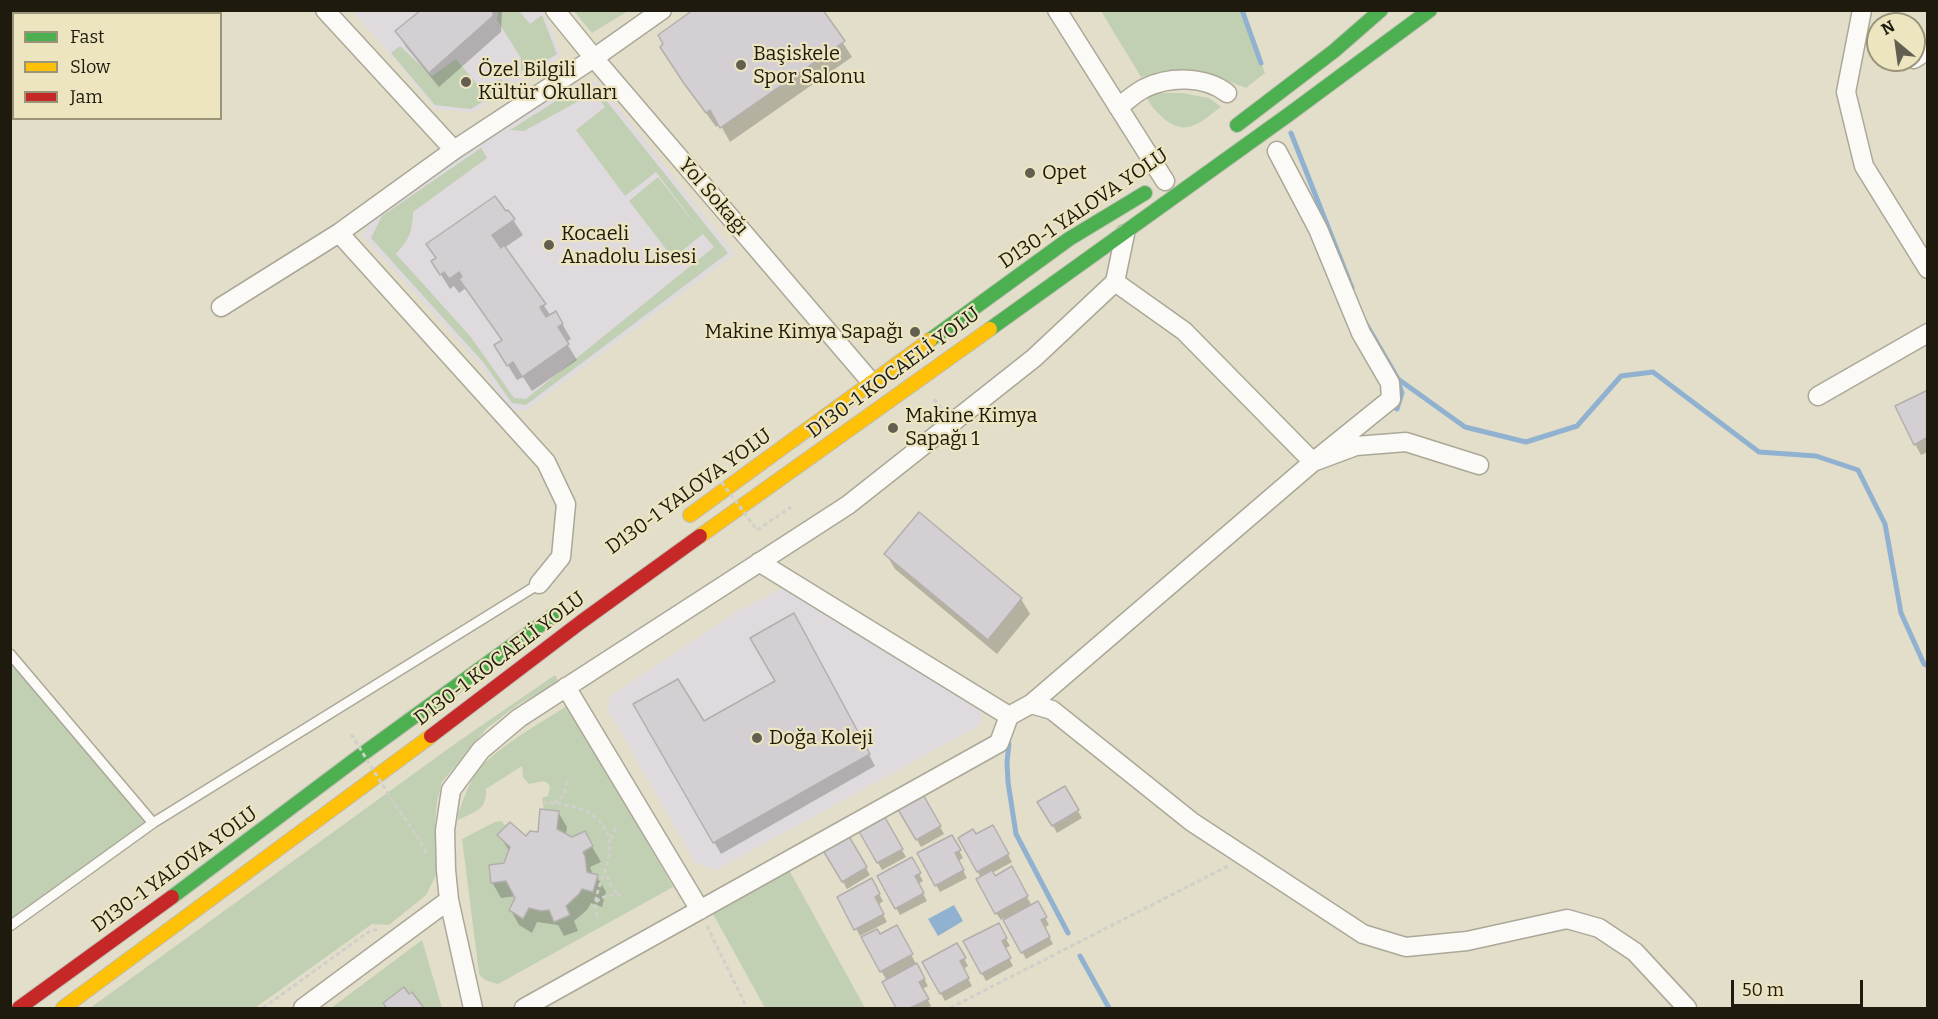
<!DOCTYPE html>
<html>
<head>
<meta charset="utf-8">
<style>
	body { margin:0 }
	#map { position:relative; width:1938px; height:1019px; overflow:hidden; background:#e2deca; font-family:Bitter,serif }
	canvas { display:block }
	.frame { position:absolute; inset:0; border:12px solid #1e1b0e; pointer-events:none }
	.legend { position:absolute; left:12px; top:12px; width:210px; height:108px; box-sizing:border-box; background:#ece5c0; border:2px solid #9a9479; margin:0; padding:8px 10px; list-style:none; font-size:18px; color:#1e1b0e }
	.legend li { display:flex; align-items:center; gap:12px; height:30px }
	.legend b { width:30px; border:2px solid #9a9479 }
	.north { position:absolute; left:1866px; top:12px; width:60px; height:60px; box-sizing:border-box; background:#ece5c0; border:2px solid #9a9479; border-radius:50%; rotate:331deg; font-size:16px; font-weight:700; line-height:24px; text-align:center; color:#1e1b0e }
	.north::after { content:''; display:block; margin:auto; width:21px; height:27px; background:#635f50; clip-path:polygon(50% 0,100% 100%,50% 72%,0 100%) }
	.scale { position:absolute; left:1731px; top:980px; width:132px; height:27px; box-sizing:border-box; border:3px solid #1e1b0e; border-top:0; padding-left:8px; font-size:18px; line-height:21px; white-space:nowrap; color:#1e1b0e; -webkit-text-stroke:4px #ece5c0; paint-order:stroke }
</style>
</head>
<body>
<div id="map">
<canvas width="1938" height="1019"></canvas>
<div class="frame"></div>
<ul class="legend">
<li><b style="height:8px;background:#4caf50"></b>Fast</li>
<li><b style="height:8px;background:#ffc107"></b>Slow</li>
<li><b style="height:8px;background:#c62828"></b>Jam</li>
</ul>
<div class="north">N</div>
<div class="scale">50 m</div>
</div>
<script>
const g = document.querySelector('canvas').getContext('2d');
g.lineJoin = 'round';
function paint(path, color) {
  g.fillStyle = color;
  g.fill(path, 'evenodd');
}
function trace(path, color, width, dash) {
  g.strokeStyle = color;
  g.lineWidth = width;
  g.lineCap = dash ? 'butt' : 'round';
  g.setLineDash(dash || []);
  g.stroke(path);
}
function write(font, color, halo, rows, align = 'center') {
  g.font = font + ' Bitter,serif';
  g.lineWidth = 4.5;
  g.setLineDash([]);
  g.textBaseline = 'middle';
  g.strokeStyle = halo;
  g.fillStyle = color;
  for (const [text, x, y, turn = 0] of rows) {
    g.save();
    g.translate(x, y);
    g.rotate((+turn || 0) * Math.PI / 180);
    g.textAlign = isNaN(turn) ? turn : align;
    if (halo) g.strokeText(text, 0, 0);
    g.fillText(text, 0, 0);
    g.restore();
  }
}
const education = new Path2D(`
	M 353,11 L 541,11 L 546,17 L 561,55 L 473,112 L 436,109 Z
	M 598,82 L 735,254 L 527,410 L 510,410 L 480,365 L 362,235 L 377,212 L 573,84 Z
	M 790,584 L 982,712 L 980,725 L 716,870 L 695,863 L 608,709 L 610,696 L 736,612 Z`);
const green = new Path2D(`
	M 498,11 L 519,11 L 530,24 L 542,15 L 557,54 L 532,69 L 521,71 L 521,58 L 497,20 Z
	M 574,11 L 628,11 L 592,33 Z
	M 1101,11 L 1242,11 L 1265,73 L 1246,88 L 1212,75 L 1178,71 L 1141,77 Z
	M 400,46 L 432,76 L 456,59 L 481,89 L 501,79 L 506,87 L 471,109 L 435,105 L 391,53 Z
	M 575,89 L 597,89 L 728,253 L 526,405 L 512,403 L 483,362 L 371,238 L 382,216 L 481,148 L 487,158 L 413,212 C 412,233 410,238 396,254 L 470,336 L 514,398 L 526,399 L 714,247 L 703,234 L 673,258 L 629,201 L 658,177 L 701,232 L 656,172 L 625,196 L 576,130 L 605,107 L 600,100 L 586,97 L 524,131 L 510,130 Z
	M 1154,93 L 1182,93 L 1209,98 L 1221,107 C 1212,113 1201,124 1189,127 C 1171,131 1152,109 1145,95 Z
	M 10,654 L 153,823 L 10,926 Z
	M 555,675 L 559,682 L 519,704 L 487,728 L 442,782 L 437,801 L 435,822 L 438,871 L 426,895 L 389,925 L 372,924 L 255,1008 L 90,1008 L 459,741 Z
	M 568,705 L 673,887 L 498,984 C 491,982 482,981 479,973 L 462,839 L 495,822 L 501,821 L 527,848 L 546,822 L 542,798 L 548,796 L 550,786 C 545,778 538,783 529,784 L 523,777 L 522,766 L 486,789 C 487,811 475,811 458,820 L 458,814 C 464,799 469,781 480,768 C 502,744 541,723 568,705 Z
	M 789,870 L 865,1008 L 765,1008 L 712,912 Z
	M 422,940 L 442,1008 L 331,1008 Z`);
const water = new Path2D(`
	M 954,905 L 963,921 L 938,936 L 928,919 Z`);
const shadow = new Path2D(`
	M 423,10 L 502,10 L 501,32 L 439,87 L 406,47 L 397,32 Z
	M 822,10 L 852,57 L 730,142 L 720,124 L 716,127 L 670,62 Z
	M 508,212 L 523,235 L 504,248 L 551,316 L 556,313 L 571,339 L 566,342 L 577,360 L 532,391 L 523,377 L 517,380 L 496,346 L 503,341 L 466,288 L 459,293 L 454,286 L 450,289 L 433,262 L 436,259 L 428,244 Z
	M 1928,391 L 1928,452 L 1921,455 L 1915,444 Z
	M 886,554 L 1021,599 L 1030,614 L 997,654 L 895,569 Z
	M 800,626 L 875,766 L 721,854 L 635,705 L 703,723 L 777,682 Z
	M 1064,788 L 1082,818 L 1057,833 L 1040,803 Z
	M 921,793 L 944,834 L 921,847 L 898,806 Z
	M 558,812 L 567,827 L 566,835 L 572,839 L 584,833 L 601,862 L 590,867 L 593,875 L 597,877 L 606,892 L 602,907 L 591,903 L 587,910 L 574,921 L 578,931 L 564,936 L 558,925 L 537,922 L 532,933 L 519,925 L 510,909 L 517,896 L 501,898 L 492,882 L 505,865 L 510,852 L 499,835 L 526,838 L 539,833 Z
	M 882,816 L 906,857 L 882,870 L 859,829 Z
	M 993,827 L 1012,862 L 992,873 L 994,878 L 1011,868 L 1032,906 L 1038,903 L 1049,925 L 1044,928 L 1053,944 L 1026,959 L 1004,918 L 1001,920 L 996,913 L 981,878 L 960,838 L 976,836 Z
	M 847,835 L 870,875 L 847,889 L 824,848 Z
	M 952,837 L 963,858 L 958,861 L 967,878 L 940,892 L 919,854 Z
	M 911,859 L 923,881 L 918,884 L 927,901 L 900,915 L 879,877 Z
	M 871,880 L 883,901 L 878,905 L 887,922 L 860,936 L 839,898 Z
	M 998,925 L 1010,946 L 1004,949 L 1013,966 L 986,981 L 965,942 Z
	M 896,927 L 928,986 L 922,989 L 931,1006 L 928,1008 L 898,1008 L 884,982 L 887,981 L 863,938 L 879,936 Z
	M 957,945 L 968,966 L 963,969 L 972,986 L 945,1001 L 924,962 Z`);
const stream = new Path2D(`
	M 1242,10 L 1261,63
	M 1291,133 L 1352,288
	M 1365,322 L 1398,379 L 1465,427 L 1526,442 L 1577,426 L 1621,376 L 1653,372 L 1759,452 L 1816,456 L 1858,470 L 1885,524 L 1901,613 L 1924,664 L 1928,666
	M 1397,409 L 1402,393 L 1398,381
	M 1009,744 L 1007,762 L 1008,782 L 1016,834 L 1068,933
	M 1080,956 L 1109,1008`);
const building = new Path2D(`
	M 421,10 L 493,10 L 493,16 L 429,73 L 395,31 Z
	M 693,10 L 823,10 L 845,41 L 720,128 L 710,110 L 706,113 L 683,82 L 660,47 L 663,44 L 658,35 Z
	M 495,196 L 506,211 L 508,210 L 515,219 L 492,235 L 501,248 L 504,245 L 546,304 L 540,307 L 546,317 L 556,311 L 563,324 L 558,327 L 569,344 L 522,377 L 513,362 L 507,366 L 494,345 L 502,340 L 459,279 L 462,277 L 459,272 L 449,279 L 444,272 L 440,275 L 431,261 L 436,258 L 426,244 Z
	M 1928,390 L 1928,437 L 1914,445 L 1895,406 Z
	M 919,512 L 1022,598 L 988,640 L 884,554 Z
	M 794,613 L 870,754 L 713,843 L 633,704 L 678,679 L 704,721 L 775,681 L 750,638 Z
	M 1065,786 L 1079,810 L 1052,826 L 1037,802 Z
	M 921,791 L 941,826 L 916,840 L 896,806 Z
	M 540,809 L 559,811 L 557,829 L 572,837 L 585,831 L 593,846 L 583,852 L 585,856 L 587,872 L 598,875 L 593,892 L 582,889 L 579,894 L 566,906 L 570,915 L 554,922 L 549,910 L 541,911 L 529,908 L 523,919 L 509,910 L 515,898 L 506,881 L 491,883 L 489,865 L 504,863 L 510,847 L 497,835 L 510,822 L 526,836 L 530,831 L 538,832 Z
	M 883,814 L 903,849 L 877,863 L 857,828 Z
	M 993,825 L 1009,854 L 977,872 L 958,838 L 973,829 L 976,834 Z
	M 847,833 L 867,867 L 842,882 L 821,847 Z
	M 952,835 L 961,850 L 955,853 L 964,870 L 935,886 L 917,853 Z
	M 912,857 L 921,873 L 915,876 L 924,893 L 895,909 L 877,876 Z
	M 1012,866 L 1028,896 L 995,914 L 976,879 L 992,870 L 995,876 Z
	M 872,878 L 880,894 L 875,897 L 884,914 L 854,930 L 837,897 Z
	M 1038,901 L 1047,917 L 1041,920 L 1050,937 L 1021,953 L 1003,920 Z
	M 999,923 L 1007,938 L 1002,941 L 1011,958 L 981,974 L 963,941 Z
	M 897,925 L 913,954 L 880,972 L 861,937 L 877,929 L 880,934 Z
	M 957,943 L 966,958 L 960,961 L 969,978 L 940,994 L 922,962 Z
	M 917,963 L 925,979 L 919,982 L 929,999 L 910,1008 L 896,1008 L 882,982 Z
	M 404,987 L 409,994 L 412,992 L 424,1008 L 384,1008 L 386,1007 L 383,1003 Z`);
const path = new Path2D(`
	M 934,399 L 942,409
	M 757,530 L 791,507
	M 542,802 C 565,804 587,806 602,824 C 627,856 583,893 599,919
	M 554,803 L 564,795 L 567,781
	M 395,805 L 419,839 L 427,854
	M 611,839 L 616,827
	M 596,902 C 603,896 611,894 620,895 L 612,888 L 606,873
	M 707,926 L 747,1008
	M 263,1008 L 371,930 L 379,930
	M 950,1008 L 1228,866`);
const lane = new Path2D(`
	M 10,654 L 153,823 L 539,584
	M 10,926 L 153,823`);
const street = new Path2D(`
	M 325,10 L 454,150
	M 555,10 L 594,58 L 872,383
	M 1057,10 L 1165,181
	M 1862,10 L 1846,92 L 1864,166 L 1928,269
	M 1914,59 L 1928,50
	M 1118,107 C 1127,101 1136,92 1145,88 C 1170,76 1205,76 1227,93
	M 339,233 L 546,462 L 566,504 L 561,557 L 539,584
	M 1115,282 L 1184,331 L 1313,462 L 1356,446 L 1406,442 L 1479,465
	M 221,307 L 339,233 L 454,150 L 594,58 L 662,10
	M 1818,396 L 1928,333
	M 566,687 L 700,910
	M 1031,704 L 1313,462 L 1391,399 L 1390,383 L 1361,333 L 1318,229 L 1277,151
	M 1009,716 L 1031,704 L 1052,710 L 1192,822 L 1363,934 L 1406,947 L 1467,941 L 1567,919 L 1599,928 L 1635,952 L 1687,1008
	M 303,1008 L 449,900
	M 473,1008 L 449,900 L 446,870 L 445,830 L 451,790 L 481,750 L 519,718 L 848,505 L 1034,358 L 1115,282 L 1125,234
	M 524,1008 L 999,743 L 1009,716 L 759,562`);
const fast = new Path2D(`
	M 1237,125 L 1334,51 L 1381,10
	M 990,329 L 1288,115 L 1430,10
	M 930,340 L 1069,239 L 1145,193
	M 172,897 L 353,761 L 554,615`);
const slow = new Path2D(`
	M 690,515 L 930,340
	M 700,536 L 990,329
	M 63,1008 L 431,736`);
const jam = new Path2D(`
	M 431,736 L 581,622 L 700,536
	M 19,1008 L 172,897`);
const pathBridge = new Path2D(`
	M 717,476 L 757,530
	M 351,734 L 395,805`);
const markers = [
	[741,65,6,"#635f50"],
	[466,82,6,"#635f50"],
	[1030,173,6,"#635f50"],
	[549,245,6,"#635f50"],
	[915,332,6,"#635f50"],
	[893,428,6,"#635f50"],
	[757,738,6,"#635f50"]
];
const poiNames = [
	["Başiskele",753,54],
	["Spor Salonu",753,77],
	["Özel Bilgili",478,70],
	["Kültür Okulları",478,93],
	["Opet",1042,173],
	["Kocaeli",561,234],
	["Anadolu Lisesi",561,257],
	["Makine Kimya Sapağı",903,332,"right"],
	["Makine Kimya",905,416],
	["Sapağı 1",905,439],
	["Doğa Koleji",769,738]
];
const streetNames = [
	["Yol Sokağı",713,197,49],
	["D130-1 YALOVA YOLU",1084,209,-34],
	["D130-1 KOCAELİ YOLU",894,373,-36],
	["D130-1 YALOVA YOLU",689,492,-36],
	["D130-1 KOCAELİ YOLU",500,659,-37],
	["D130-1 YALOVA YOLU",175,870,-36]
];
paint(education, '#dfdadd');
paint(green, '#c1d0b3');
paint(water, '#90b2d0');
paint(shadow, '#0003');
trace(stream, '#90b2d0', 5);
paint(building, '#d4cfd3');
trace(building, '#b2afac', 1.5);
trace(lane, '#aba898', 12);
trace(street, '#aba898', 21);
trace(fast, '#bfbdb3', 16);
trace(slow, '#bfbdb3', 16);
trace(jam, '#bfbdb3', 16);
trace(path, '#d0cfc9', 3, [4.5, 3]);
trace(lane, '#fbfaf7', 9);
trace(street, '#fbfaf7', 18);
trace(fast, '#4caf50', 14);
trace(slow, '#ffc107', 14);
trace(jam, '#c62828', 14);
trace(pathBridge, '#d0cfc9', 3, [4.5, 3]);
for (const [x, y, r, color] of markers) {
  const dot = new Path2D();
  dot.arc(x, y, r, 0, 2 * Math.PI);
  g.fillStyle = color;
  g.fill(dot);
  trace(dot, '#ece5c0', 2);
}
write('20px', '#1e1b0e', '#ece5c0', poiNames, 'left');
write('20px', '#1e1b0e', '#ece5c0', streetNames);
</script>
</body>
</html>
